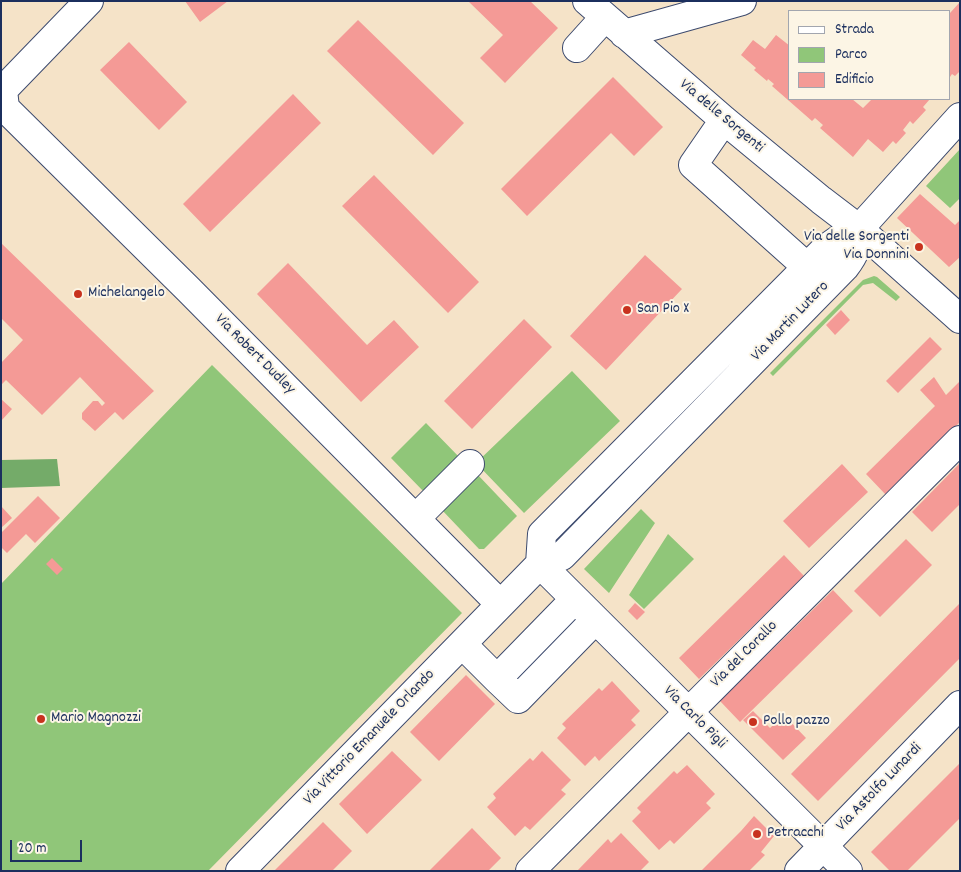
<!DOCTYPE html>
<html>
<head>
<meta charset="utf-8">
<style>
	body { margin:0 }
	#map { position:relative; width:961px; height:872px; overflow:hidden; background:#f5e3c8; font-family:Dekko,sans-serif }
	canvas { display:block }
	.frame { position:absolute; inset:0; border:2px solid #1b2f5e; pointer-events:none }
	.legend { position:absolute; left:788px; top:10px; width:162px; height:90px; box-sizing:border-box; background:#fcf5e5; border:1px solid #a2a6af; margin:0; padding:6px 9px; list-style:none; font-size:15px; color:#1b2f5e }
	.legend li { display:flex; align-items:center; gap:10px; height:25px }
	.legend b { width:25px; border:1px solid #a2a6af }
	.scale { position:absolute; left:10px; top:840px; width:72px; height:22px; box-sizing:border-box; border:2px solid #1b2f5e; border-top:0; padding-left:6px; font-size:15px; line-height:18px; white-space:nowrap; color:#1b2f5e; -webkit-text-stroke:4px #fcf5e5; paint-order:stroke }
</style>
</head>
<body>
<div id="map">
<canvas width="961" height="872"></canvas>
<div class="frame"></div>
<ul class="legend">
<li><b style="height:6px;background:#fff"></b>Strada</li>
<li><b style="height:14px;background:#90c679"></b>Parco</li>
<li><b style="height:14px;background:#f49a96"></b>Edificio</li>
</ul>
<div class="scale">20 m</div>
</div>
<script>
const g = document.querySelector('canvas').getContext('2d');
g.lineJoin = 'round';
function paint(path, color) {
  g.fillStyle = color;
  g.fill(path, 'evenodd');
}
function trace(path, color, width, dash) {
  g.strokeStyle = color;
  g.lineWidth = width;
  g.lineCap = dash ? 'butt' : 'round';
  g.setLineDash(dash || []);
  g.stroke(path);
}
function write(font, color, halo, rows, align = 'center') {
  g.font = font + ' Dekko,sans-serif';
  g.lineWidth = 4;
  g.setLineDash([]);
  g.textBaseline = 'middle';
  g.strokeStyle = halo;
  g.fillStyle = color;
  for (const [text, x, y, turn = 0] of rows) {
    g.save();
    g.translate(x, y);
    g.rotate((+turn || 0) * Math.PI / 180);
    g.textAlign = isNaN(turn) ? turn : align;
    if (halo) g.strokeText(text, 0, 0);
    g.fillText(text, 0, 0);
    g.restore();
  }
}
const green = new Path2D(`
	M 960,149 L 960,198 L 950,208 L 926,186 Z
	M 874,276 L 877,277 L 900,297 L 896,301 L 873,283 L 863,285 L 773,376 L 770,373 L 863,280 Z
	M 212,365 L 462,613 L 208,871 L 1,871 L 1,584 Z
	M 572,371 L 620,421 L 524,513 L 476,463 Z
	M 426,423 L 461,459 L 425,493 L 391,458 Z
	M 477,474 L 517,516 L 484,549 L 479,549 L 441,509 Z
	M 641,509 L 655,523 L 609,593 L 584,569 Z
	M 668,534 L 694,559 L 644,609 L 629,595 Z`);
const forest = new Path2D(`
	M 57,459 L 60,486 L 1,488 L 1,460 Z`);
const building = new Path2D(`
	M 185,1 L 228,1 L 200,22 Z
	M 468,1 L 530,1 L 558,28 L 505,83 L 480,58 L 503,35 Z
	M 960,2 L 960,71 L 955,76 L 952,74 L 950,77 L 950,13 Z
	M 358,20 L 464,123 L 433,155 L 327,51 Z
	M 776,35 L 790,46 L 790,99 L 852,99 L 863,108 L 872,99 L 930,99 L 923,107 L 926,110 L 913,124 L 910,121 L 903,130 L 906,133 L 896,144 L 893,141 L 883,152 L 868,139 L 853,157 L 820,128 L 823,125 L 815,118 L 812,121 L 772,86 L 774,84 L 768,79 L 767,81 L 754,70 L 756,68 L 741,55 L 753,40 L 765,49 Z
	M 129,42 L 187,102 L 159,130 L 100,70 Z
	M 613,77 L 663,127 L 634,156 L 611,133 L 527,216 L 501,189 Z
	M 293,94 L 321,123 L 210,232 L 183,204 Z
	M 374,175 L 479,282 L 448,313 L 342,206 Z
	M 920,194 L 955,225 L 960,220 L 960,257 L 949,267 L 897,218 Z
	M 1,243 L 154,391 L 123,420 L 115,412 L 95,431 L 82,419 L 82,413 L 93,401 L 98,401 L 102,406 L 105,403 L 80,377 L 42,415 L 6,380 L 1,385 L 1,363 L 23,340 L 1,318 Z
	M 645,255 L 682,289 L 606,370 L 570,336 Z
	M 288,263 L 367,345 L 394,320 L 419,347 L 361,402 L 257,294 Z
	M 841,310 L 850,320 L 835,335 L 826,325 Z
	M 524,319 L 552,347 L 472,429 L 444,401 Z
	M 930,337 L 942,349 L 898,393 L 886,381 Z
	M 934,377 L 946,395 L 960,381 L 960,422 L 886,495 L 866,474 L 935,406 L 920,390 Z
	M 1,399 L 12,409 L 1,421 Z
	M 960,463 L 960,504 L 932,532 L 912,512 Z
	M 842,464 L 868,492 L 809,548 L 783,521 Z
	M 38,496 L 60,518 L 35,543 L 26,534 L 7,553 L 1,547 L 1,533 Z
	M 1,506 L 12,518 L 1,528 Z
	M 906,539 L 932,565 L 880,617 L 854,591 Z
	M 784,555 L 804,576 L 699,679 L 679,658 Z
	M 52,558 L 63,569 L 57,575 L 46,564 Z
	M 833,590 L 853,611 L 740,722 L 720,701 Z
	M 635,603 L 645,612 L 637,620 L 628,611 Z
	M 960,603 L 960,658 L 818,801 L 791,774 Z
	M 466,675 L 495,704 L 439,761 L 410,732 Z
	M 612,681 L 640,711 L 631,720 L 636,725 L 599,761 L 595,756 L 585,766 L 557,738 L 566,728 L 562,724 L 599,688 L 602,691 Z
	M 753,711 L 770,728 L 784,715 L 806,738 L 783,760 L 743,720 Z
	M 392,751 L 422,780 L 367,834 L 339,804 Z
	M 542,751 L 571,780 L 561,790 L 566,794 L 530,830 L 525,826 L 515,836 L 487,807 L 496,798 L 493,794 L 530,758 L 533,761 Z
	M 960,763 L 960,818 L 907,871 L 890,871 L 871,852 Z
	M 687,765 L 715,794 L 706,803 L 711,808 L 674,844 L 670,840 L 659,850 L 632,821 L 641,812 L 637,808 L 674,771 L 677,774 Z
	M 754,816 L 774,836 L 761,852 L 765,855 L 749,871 L 701,871 L 741,831 Z
	M 323,822 L 352,851 L 332,871 L 274,871 Z
	M 472,828 L 501,858 L 488,871 L 429,871 Z
	M 621,833 L 649,862 L 640,871 L 577,871 L 608,839 L 611,843 Z`);
const minor = new Path2D(`
	M 89,1 L 3,90 L 5,108 L 188,289 L 500,604
	M 587,1 L 724,120 L 821,200 L 859,229 L 960,319
	M 624,34 L 742,1
	M 577,48 L 605,17
	M 724,120 L 693,165 L 807,267
	M 859,229 C 859,244 855,254 845,267 L 562,556 L 540,564 L 542,534 L 825,249 L 842,237 L 859,229 L 960,117
	M 416,518 L 470,464
	M 462,644 L 497,679 L 575,599
	M 497,679 L 518,699 L 595,620
	M 240,871 L 540,564 L 848,871
	M 530,871 L 960,440
	M 799,871 L 960,705`);
const markers = [
	[919,247,5,"#c8321e"],
	[78,294,5,"#c8321e"],
	[627,310,5,"#c8321e"],
	[41,719,5,"#c8321e"],
	[753,722,5,"#c8321e"],
	[757,834,5,"#c8321e"]
];
const streetNames = [
	["Via delle Sorgenti",721,117,40],
	["Via Martin Lutero",791,322,-46],
	["Via Robert Dudley",254,355,45],
	["Via del Corallo",745,655,-45],
	["Via Carlo Pigli",694,718,45],
	["Via Vittorio Emanuele Orlando",370,738,-46],
	["Via Astolfo Lunardi",880,788,-46]
];
const poiNames = [
	["Via delle Sorgenti",909,238,"right"],
	["Via Donnini",909,256,"right"],
	["Michelangelo",88,294],
	["San Pio X",637,310],
	["Mario Magnozzi",51,719],
	["Pollo pazzo",763,722],
	["Petracchi",767,834]
];
paint(green, '#90c679');
paint(forest, '#74ab69');
paint(building, '#f49a96');
trace(minor, '#3c4a6e', 30);
trace(minor, '#fff', 28);
for (const [x, y, r, color] of markers) {
  const dot = new Path2D();
  dot.arc(x, y, r, 0, 2 * Math.PI);
  g.fillStyle = color;
  g.fill(dot);
  trace(dot, '#fcf5e5', 2);
}
write('16px', '#1b2f5e', '#fcf5e5', streetNames);
write('16px', '#1b2f5e', '#fcf5e5', poiNames, 'left');
</script>
</body>
</html>
